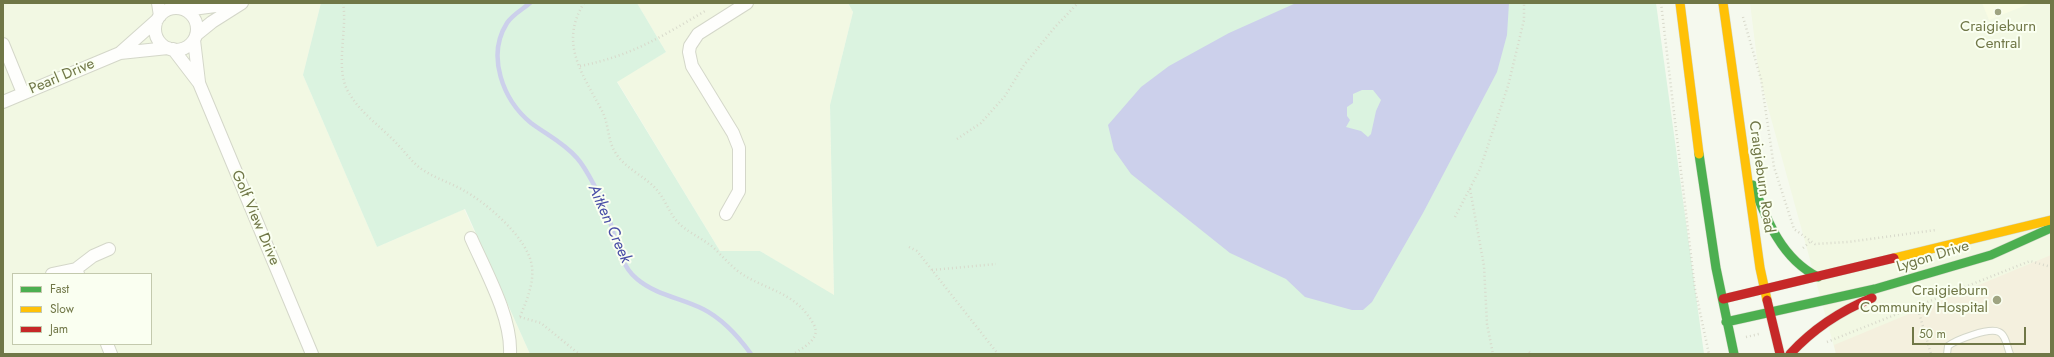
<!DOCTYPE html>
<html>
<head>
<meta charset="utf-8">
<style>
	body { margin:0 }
	#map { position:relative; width:2054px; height:357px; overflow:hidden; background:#f5f9ee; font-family:Jost,sans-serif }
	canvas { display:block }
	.frame { position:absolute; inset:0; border:4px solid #707747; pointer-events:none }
	.legend { position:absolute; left:12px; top:273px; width:140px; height:72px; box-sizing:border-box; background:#fafff1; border:1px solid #c3c9ad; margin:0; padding:5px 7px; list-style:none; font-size:12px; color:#707747 }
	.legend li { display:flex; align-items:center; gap:8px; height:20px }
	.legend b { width:20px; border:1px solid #c3c9ad }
	.scale { position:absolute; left:1912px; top:327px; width:114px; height:18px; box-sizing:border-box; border:2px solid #707747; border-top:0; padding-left:5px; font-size:12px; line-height:14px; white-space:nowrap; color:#707747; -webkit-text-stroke:3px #fafff1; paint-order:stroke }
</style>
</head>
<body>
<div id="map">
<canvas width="2054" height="357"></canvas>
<div class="frame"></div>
<ul class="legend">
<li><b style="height:5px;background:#4caf50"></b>Fast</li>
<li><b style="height:5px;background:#ffc107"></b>Slow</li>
<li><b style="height:5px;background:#c62828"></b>Jam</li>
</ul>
<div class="scale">50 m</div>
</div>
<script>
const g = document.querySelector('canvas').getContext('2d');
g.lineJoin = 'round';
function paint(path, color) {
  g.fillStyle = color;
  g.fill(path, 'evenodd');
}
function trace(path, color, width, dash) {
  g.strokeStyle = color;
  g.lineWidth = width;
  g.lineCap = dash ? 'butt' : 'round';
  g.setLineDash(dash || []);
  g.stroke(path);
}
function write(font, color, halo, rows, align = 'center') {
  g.font = font + ' Jost,sans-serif';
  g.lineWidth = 4;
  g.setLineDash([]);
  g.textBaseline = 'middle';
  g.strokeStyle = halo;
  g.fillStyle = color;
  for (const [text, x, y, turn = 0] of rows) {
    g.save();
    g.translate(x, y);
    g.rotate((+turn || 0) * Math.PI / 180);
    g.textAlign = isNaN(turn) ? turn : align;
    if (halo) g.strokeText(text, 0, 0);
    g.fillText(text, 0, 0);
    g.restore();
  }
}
const residential = new Path2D(`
	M 3,3 L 321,3 L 303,75 L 377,247 L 464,209 L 530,354 L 3,354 ZM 13,274 L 151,274 L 151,344 L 13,344 Z
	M 637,3 L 848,3 L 853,12 L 830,105 L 834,296 L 760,251 L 720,251 L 617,81 L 666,52 Z
	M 1750,3 L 2051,3 L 2051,354 L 1836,354 L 1759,75 Z`);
const commercial = new Path2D(`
	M 1982,3 L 2031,3 L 1989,20 Z`);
const medical = new Path2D(`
	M 2051,255 L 2051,354 L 1836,354 L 1834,345 Z`);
const green = new Path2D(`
	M 321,3 L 637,3 L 666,52 L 617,82 L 720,251 L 760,251 L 834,295 L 830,105 L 853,12 L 848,3 L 1656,3 L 1704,354 L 530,354 L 465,209 L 377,247 L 303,75 Z`);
const water = new Path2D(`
	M 1296,3 L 1509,3 L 1507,35 L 1497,72 L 1423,213 L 1372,302 L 1363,310 L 1352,310 L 1305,297 L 1286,279 L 1230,253 L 1131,174 L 1114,150 L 1108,125 L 1141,87 L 1169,66 L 1229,33 ZM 1362,90 L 1373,90 L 1381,100 L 1376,111 L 1371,134 L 1368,137 L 1361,131 L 1346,127 L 1350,120 L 1347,116 L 1347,107 L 1353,103 L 1353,94 Z`);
const stream = new Path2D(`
	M 530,3 C 523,9 512,15 507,23 C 486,56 503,100 531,123 C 547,135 563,142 577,158 C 586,168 592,182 599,194 C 614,218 614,261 637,279 C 656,295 681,298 703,309 C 723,319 738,336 751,354`);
const path = new Path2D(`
	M 343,3 C 348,29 334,70 349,93 C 361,114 383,128 399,146 C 406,153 412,162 420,168 C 434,178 449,182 463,190 C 487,203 529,239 532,267 C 534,285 526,301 520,317
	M 584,3 C 559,43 582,73 601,109 C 609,122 607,139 615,152 C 624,168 645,176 657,190 C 667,202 670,217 683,227 C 693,235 705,240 715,249 C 723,257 730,265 739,272 C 766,291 796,291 814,325 C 821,339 803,348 793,354
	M 1661,3 L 1695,289 L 1709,354
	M 1743,17 L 1761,79 L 1774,167 L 1794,229 L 1815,244 L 1848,242 L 1936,230
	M 580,66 C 631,56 661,37 705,11
	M 957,139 L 981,123 L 1005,96 L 1024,65 L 1055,27 L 1078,3
	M 1470,189 L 1484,266 L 1487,324 L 1493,354
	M 1455,217 L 1480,169 L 1508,86 L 1524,20 L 1524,3
	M 909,247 L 917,251 L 998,354
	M 1803,248 L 1810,242
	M 932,270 L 996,264
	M 1917,306 L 1931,354
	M 520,317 L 541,323 L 579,354
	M 1746,337 L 1759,334
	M 1827,342 L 2030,261 L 2051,267
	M 1529,352 L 1531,354`);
const lane = new Path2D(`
	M 1947,354 L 1948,346 C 1956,340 1989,327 1999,332 C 2006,335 2007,347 2010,354`);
const street = new Path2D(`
	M 158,3 L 160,16
	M155 29a21 21 0 1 1 42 0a21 21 0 1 1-42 0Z
	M 185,10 L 238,3
	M 196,35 L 212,22 L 242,3
	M 194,40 L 199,82
	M 3,44 L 23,93
	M 173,49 L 199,83 L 312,354
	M 121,52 L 157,20
	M 3,102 L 120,53 L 168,48
	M 726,214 L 739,191 L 739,148 L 733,133 L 692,66 L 689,52 L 690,46 L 698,34 L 747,3
	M 471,238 C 486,272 512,318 510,354
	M 52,274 L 76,269
	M 78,274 L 76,269 L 93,256 L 109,249
	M 107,344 L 111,354`);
const fast = new Path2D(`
	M 1699,154 L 1716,268 L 1734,354
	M 1753,185 C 1767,221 1782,259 1818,277
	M 1726,322 L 1875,289 L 1991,255 L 2051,228`);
const slow = new Path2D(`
	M 1680,3 L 1699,154
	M 1723,3 L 1760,268 L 1767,300
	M 1894,258 L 2051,220`);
const jam = new Path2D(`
	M 1723,299 L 1894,258
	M 1767,300 L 1780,354
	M 1790,354 C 1813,329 1840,311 1872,298`);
const markers = [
	[1998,12,4,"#9fa481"],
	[1997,300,5,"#9fa481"]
];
const poiNames = [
	["Craigieburn",1998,27],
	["Central",1998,44],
	["Craigieburn",1988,291,"right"],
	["Community Hospital",1988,308,"right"]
];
const streetNames = [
	["Pearl Drive",62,77,-23],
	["Craigieburn Road",1761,177,82],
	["Golf View Drive",255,218,67],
	["Lygon Drive",1933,257,-17]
];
const waterNames = [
	["Aitken Creek",609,224,66]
];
paint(residential, '#f2f8e3');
paint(commercial, '#f9fce4');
paint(medical, '#f4f0de');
paint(green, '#dbf3e0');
paint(water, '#ccd0eb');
trace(stream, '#ccd0eb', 4.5);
trace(lane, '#d4d7c9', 8);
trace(street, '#d4d7c9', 14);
trace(fast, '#d4d8c8', 10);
trace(slow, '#d4d8c8', 10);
trace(jam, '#d4d8c8', 10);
trace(path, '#d8d9cb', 2.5, [1, 3]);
trace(lane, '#fefefc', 6);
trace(street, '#fefefc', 12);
trace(fast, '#4caf50', 9);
trace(slow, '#ffc107', 9);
trace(jam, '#c62828', 9);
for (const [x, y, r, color] of markers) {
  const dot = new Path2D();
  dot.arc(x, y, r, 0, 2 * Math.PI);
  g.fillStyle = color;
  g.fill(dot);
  trace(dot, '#fafff1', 1.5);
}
write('15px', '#707747', '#fafff1', poiNames);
write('15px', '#707747', '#fafff1', streetNames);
write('italic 16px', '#494ea7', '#fafff1', waterNames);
</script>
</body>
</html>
